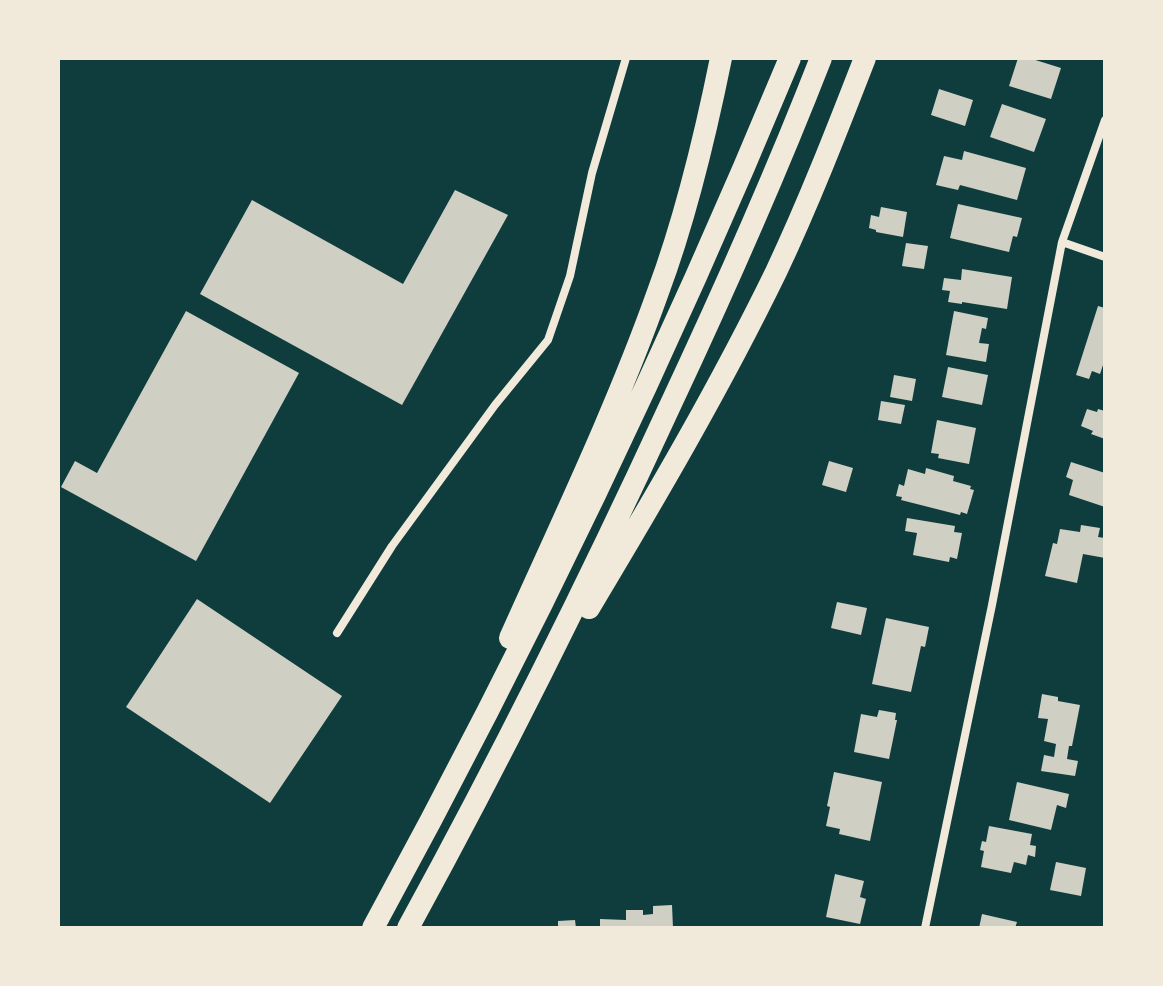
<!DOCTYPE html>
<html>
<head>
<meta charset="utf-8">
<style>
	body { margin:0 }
	#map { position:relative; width:1163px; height:986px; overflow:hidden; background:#0f3d3e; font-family:Literata,serif }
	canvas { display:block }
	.frame { position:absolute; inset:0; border:60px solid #f1e9da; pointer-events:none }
</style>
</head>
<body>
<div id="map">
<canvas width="1163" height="986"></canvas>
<div class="frame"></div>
</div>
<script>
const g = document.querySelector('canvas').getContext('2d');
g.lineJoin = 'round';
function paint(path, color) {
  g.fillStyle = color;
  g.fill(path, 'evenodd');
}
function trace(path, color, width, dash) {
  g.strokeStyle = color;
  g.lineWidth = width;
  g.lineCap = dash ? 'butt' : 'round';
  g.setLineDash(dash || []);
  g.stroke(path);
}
const building = new Path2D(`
	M 1018,58 L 1029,58 L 1061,68 L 1051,99 L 1009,86 Z
	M 939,89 L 973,100 L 965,126 L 931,115 Z
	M 1002,104 L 1046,119 L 1034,152 L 990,137 Z
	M 964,151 L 1026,168 L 1017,200 L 960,185 L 958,190 L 936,185 L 944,156 L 962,160 Z
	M 455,190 L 508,215 L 402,405 L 200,294 L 252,200 L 403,284 Z
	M 958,204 L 1022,218 L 1017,237 L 1013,236 L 1009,252 L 950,238 Z
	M 881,207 L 907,212 L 903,237 L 876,232 L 876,230 L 869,228 L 871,215 L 879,217 Z
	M 906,243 L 928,246 L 924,269 L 902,266 Z
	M 962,269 L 1012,277 L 1007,309 L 962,302 L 962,304 L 948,302 L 950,291 L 942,290 L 944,278 L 961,280 Z
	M 1098,306 L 1105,308 L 1105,359 L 1100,374 L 1092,371 L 1089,379 L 1076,375 Z
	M 186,311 L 299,373 L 196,561 L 61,487 L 75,461 L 97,473 Z
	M 954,311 L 988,318 L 986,329 L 982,328 L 979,343 L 989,344 L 986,362 L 946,355 Z
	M 948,367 L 988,375 L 982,405 L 942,397 Z
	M 894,375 L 916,379 L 912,401 L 890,397 Z
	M 881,401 L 905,405 L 901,424 L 878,420 Z
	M 1087,409 L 1097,412 L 1098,409 L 1105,411 L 1105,439 L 1091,434 L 1093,431 L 1081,426 Z
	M 937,420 L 976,428 L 969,464 L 938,458 L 939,454 L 931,453 Z
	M 829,461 L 853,468 L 846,492 L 822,485 Z
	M 1071,462 L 1105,473 L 1105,507 L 1069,495 L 1073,480 L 1066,477 Z
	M 926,468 L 954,476 L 953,481 L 971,486 L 970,489 L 974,490 L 967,514 L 961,512 L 960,515 L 901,500 L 902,497 L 896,496 L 899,484 L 904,486 L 908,469 L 925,474 Z
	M 907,518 L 955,526 L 954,532 L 962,533 L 957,559 L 950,557 L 949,562 L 913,555 L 917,533 L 905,531 Z
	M 1081,525 L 1100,528 L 1098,537 L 1105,538 L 1105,558 L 1083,554 L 1077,583 L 1045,576 L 1053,543 L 1057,544 L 1060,529 L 1080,532 Z
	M 197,599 L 342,696 L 270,803 L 126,707 Z
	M 837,602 L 867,608 L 861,635 L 831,628 Z
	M 886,618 L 929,627 L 925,647 L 921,646 L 911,692 L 872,684 Z
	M 1042,694 L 1058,697 L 1058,701 L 1080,705 L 1072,746 L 1069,746 L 1067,759 L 1078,761 L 1075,776 L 1041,771 L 1044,755 L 1054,757 L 1056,744 L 1044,741 L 1048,719 L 1038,718 Z
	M 879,710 L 896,713 L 895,720 L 897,720 L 889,759 L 854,752 L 861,714 L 877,717 Z
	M 834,772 L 882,782 L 870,841 L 839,834 L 840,829 L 826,826 L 830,807 L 827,806 Z
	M 1017,782 L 1069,794 L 1066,808 L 1057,805 L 1051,830 L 1009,820 Z
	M 989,826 L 1032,834 L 1030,845 L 1036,846 L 1035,857 L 1028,855 L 1026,865 L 1014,862 L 1011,873 L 981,867 L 984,851 L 980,850 L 982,841 L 986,842 Z
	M 1056,862 L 1086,868 L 1081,896 L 1050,890 Z
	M 835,874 L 864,881 L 860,897 L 866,899 L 860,924 L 826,917 Z
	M 672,905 L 673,928 L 600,928 L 600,919 L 626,920 L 626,910 L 643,910 L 643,915 L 653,914 L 653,906 Z
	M 982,914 L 1017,922 L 1015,928 L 979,928 Z
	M 575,920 L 576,928 L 558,928 L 558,921 Z`);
const minor = new Path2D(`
	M 1062,242 L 1105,257
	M 337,633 L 392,546 L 495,405 L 548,340 L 570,276 L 592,173 L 626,58
	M 925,928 L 992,605 L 1062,242 L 1105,120`);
const motorway = new Path2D(`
	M 589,608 C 655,498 720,387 776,272 C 809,202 837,130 865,58
	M 510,638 C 561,524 616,410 658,292 C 686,217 705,137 721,58
	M 373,928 C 527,646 667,355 790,58
	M 408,928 C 501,758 588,584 669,408 C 723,293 775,176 821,58`);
paint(building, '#cfcfc3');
trace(minor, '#f1e9da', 8);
trace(motorway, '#f1e9da', 22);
</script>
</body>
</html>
